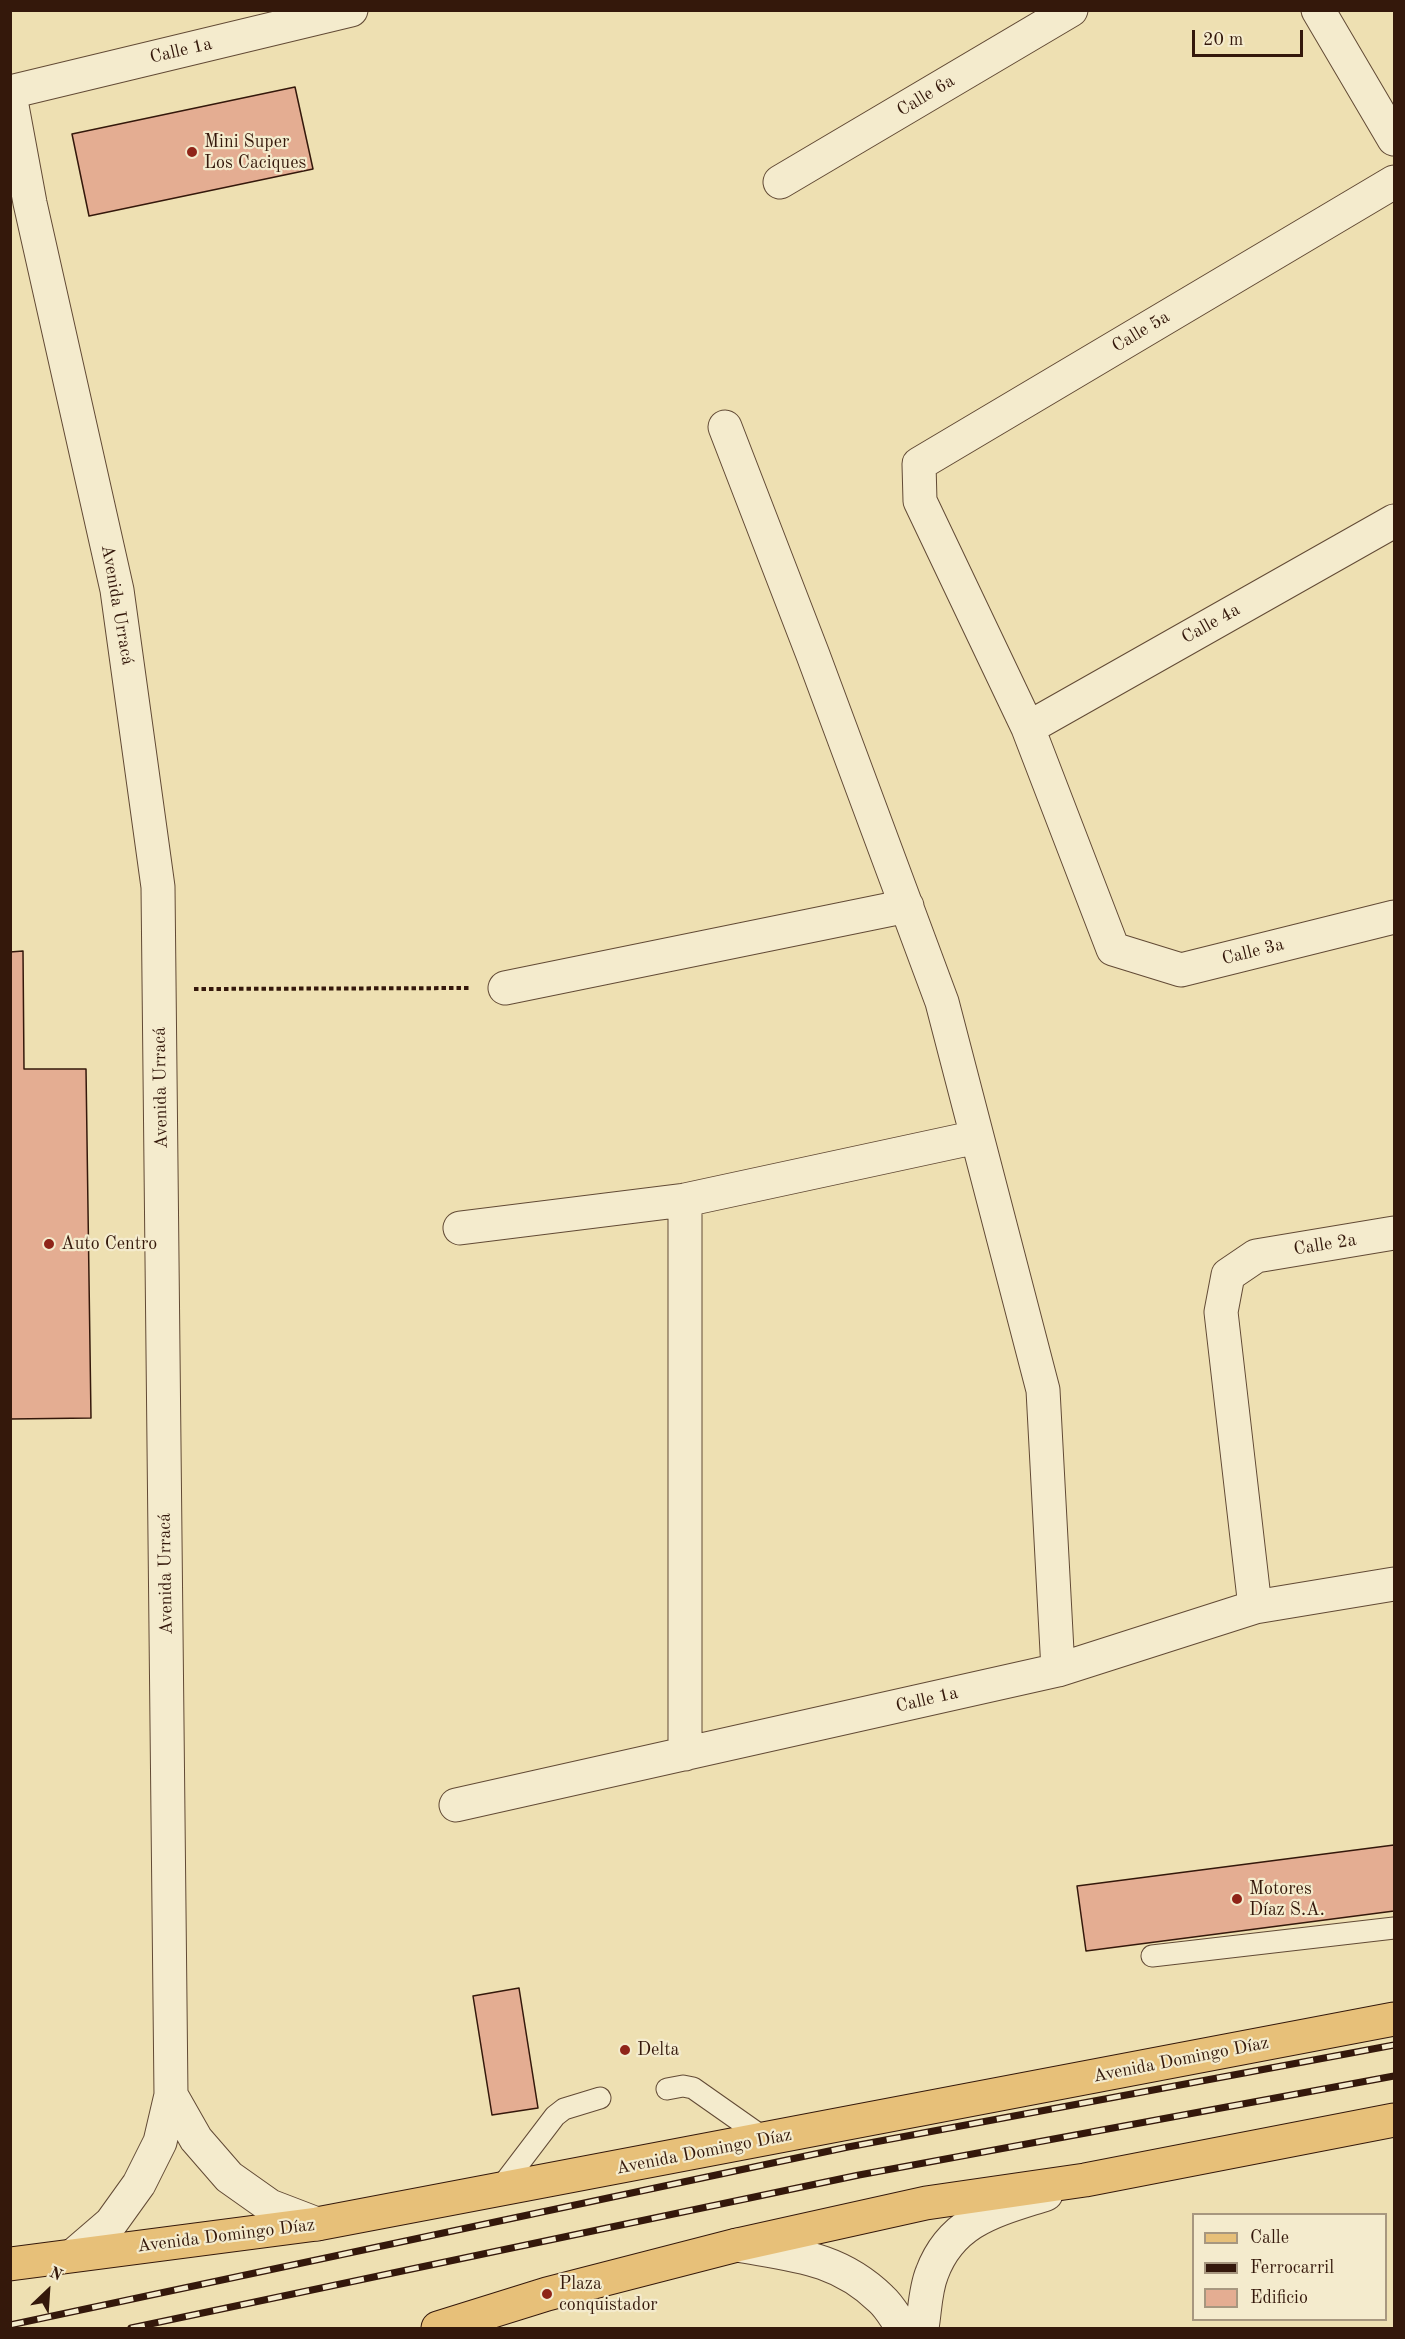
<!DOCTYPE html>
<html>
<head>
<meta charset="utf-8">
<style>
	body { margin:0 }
	#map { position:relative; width:1405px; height:2339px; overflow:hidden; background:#eee0b2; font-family:"Old Standard TT",serif }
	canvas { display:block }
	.frame { position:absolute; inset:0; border:12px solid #34180b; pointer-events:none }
	.legend { position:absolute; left:1192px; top:2213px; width:195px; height:108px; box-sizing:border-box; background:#f4ebcd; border:2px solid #a7977f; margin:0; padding:8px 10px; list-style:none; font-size:18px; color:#34180b }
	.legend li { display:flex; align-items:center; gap:12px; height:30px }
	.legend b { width:30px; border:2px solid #a7977f }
	.north { position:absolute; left:18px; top:2261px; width:60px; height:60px; -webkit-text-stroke:4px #f4ebcd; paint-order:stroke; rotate:25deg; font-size:16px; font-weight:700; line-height:24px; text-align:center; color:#34180b }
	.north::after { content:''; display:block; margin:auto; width:21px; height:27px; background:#34180b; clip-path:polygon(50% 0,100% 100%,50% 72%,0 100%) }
	.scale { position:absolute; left:1192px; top:30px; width:111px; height:27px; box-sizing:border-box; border:3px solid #34180b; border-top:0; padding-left:8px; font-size:18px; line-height:21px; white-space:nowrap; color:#34180b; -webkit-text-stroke:4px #f4ebcd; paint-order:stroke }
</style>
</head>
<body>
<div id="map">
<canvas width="1405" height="2339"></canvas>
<div class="frame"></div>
<ul class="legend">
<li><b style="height:8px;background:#e7c079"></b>Calle</li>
<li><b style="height:8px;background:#34180b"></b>Ferrocarril</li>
<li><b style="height:16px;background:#e4ad92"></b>Edificio</li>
</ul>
<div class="north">N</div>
<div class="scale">20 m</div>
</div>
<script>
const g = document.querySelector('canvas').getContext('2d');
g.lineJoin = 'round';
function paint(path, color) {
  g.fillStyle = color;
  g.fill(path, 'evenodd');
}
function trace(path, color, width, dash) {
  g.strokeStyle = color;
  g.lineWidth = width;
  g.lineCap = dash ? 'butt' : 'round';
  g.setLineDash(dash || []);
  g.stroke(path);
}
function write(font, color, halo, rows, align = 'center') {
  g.font = font + ' "Old Standard TT",serif';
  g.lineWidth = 4.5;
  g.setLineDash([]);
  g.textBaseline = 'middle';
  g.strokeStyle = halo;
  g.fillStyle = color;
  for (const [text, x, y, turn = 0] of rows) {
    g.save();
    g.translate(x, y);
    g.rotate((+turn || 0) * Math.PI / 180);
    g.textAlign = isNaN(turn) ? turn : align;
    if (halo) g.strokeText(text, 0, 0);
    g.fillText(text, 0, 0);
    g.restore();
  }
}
const building = new Path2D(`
	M 295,87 L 313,169 L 89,216 L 72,134 Z
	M 23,951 L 24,1069 L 86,1069 L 91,1418 L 10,1419 L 10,952 Z
	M 1394,1845 L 1394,1911 L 1086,1951 L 1077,1886 Z
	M 519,1988 L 538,2108 L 492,2115 L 473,1996 Z`);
const path = new Path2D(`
	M 194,989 L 471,988`);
const service = new Path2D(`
	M 1152,1956 L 1394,1928
	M 667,2089 L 683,2086 L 693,2088 L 767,2140
	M 498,2191 L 555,2116 L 564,2109 L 600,2098`);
const minor = new Path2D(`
	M 1318,10 L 1394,139
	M 10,92 L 351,10
	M 10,95 L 30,203 L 117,590 L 158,887 L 171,2095 L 160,2142 L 139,2184 L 111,2223 L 75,2254
	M 780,182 L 1071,10
	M 1394,182 L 919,464 L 920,501 L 1028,728 L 1113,949 L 1181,970 L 1394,917
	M 725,427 L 813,655 L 942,1002 L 1043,1390 L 1058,1670
	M 1028,728 L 1394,521
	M 505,988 L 907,906
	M 685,1200 L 685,1754
	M 460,1228 L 685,1200 L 977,1137
	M 1255,1607 L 1221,1312 L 1228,1275 L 1256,1256 L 1394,1233
	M 456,1805 L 1058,1670 L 1255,1607 L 1394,1584
	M 171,2095 L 196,2139 L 229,2177 L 270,2206 L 317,2224`);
const tertiary = new Path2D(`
	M 737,2245 C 793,2255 838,2257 881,2299 C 890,2307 896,2319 903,2328
	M 922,2328 C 925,2311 925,2290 932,2273 C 952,2219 997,2210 1046,2194`);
const primary = new Path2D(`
	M 10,2264 L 317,2224 L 1394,2019
	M 438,2328 L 547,2294 L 737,2245 L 926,2203 L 1085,2180 L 1394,2120`);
const rail = new Path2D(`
	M 10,2325 L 848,2147 L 1394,2045
	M 131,2328 L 859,2175 L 1394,2076`);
const markers = [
	[192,152,6,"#8f2418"],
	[49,1244,6,"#8f2418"],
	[1237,1899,6,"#8f2418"],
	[625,2050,6,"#8f2418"],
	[547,2294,6,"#8f2418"]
];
const streetNames = [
	["Calle 1a",181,51,-13],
	["Calle 6a",926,96,-31],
	["Calle 5a",1141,332,-31],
	["Avenida Urracá",117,605,80],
	["Calle 4a",1211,624,-29],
	["Calle 3a",1253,952,-14],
	["Avenida Urracá",161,1088,-91],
	["Calle 2a",1325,1245,-9],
	["Avenida Urracá",166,1574,-91],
	["Calle 1a",927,1700,-13],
	["Avenida Domingo Díaz",1181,2060,-11],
	["Avenida Domingo Díaz",704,2152,-11],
	["Avenida Domingo Díaz",226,2236,-7]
];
const poiNames = [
	["Mini Super",204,142],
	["Los Caciques",204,163],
	["Auto Centro",61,1244],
	["Motores",1249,1889],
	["Díaz S.A.",1249,1910],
	["Delta",637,2050],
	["Plaza",559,2284],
	["conquistador",559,2305]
];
paint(building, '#e4ad92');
trace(building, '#34180b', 1.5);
trace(service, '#624a35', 23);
trace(minor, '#624a35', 35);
trace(tertiary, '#624a35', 35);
trace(primary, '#34180b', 35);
trace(path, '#34180b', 4, [4.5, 3]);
trace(service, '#f4ebcd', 21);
trace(minor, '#f4ebcd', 33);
trace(tertiary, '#f4ebcd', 33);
trace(primary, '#e7c079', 33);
trace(rail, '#34180b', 7);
trace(rail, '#f4ebcd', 4.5, [14]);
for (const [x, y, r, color] of markers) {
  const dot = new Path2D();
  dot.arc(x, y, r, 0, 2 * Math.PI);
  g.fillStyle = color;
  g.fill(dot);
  trace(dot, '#f4ebcd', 2);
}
write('18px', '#34180b', '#f4ebcd', streetNames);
write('18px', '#34180b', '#f4ebcd', poiNames, 'left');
</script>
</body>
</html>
